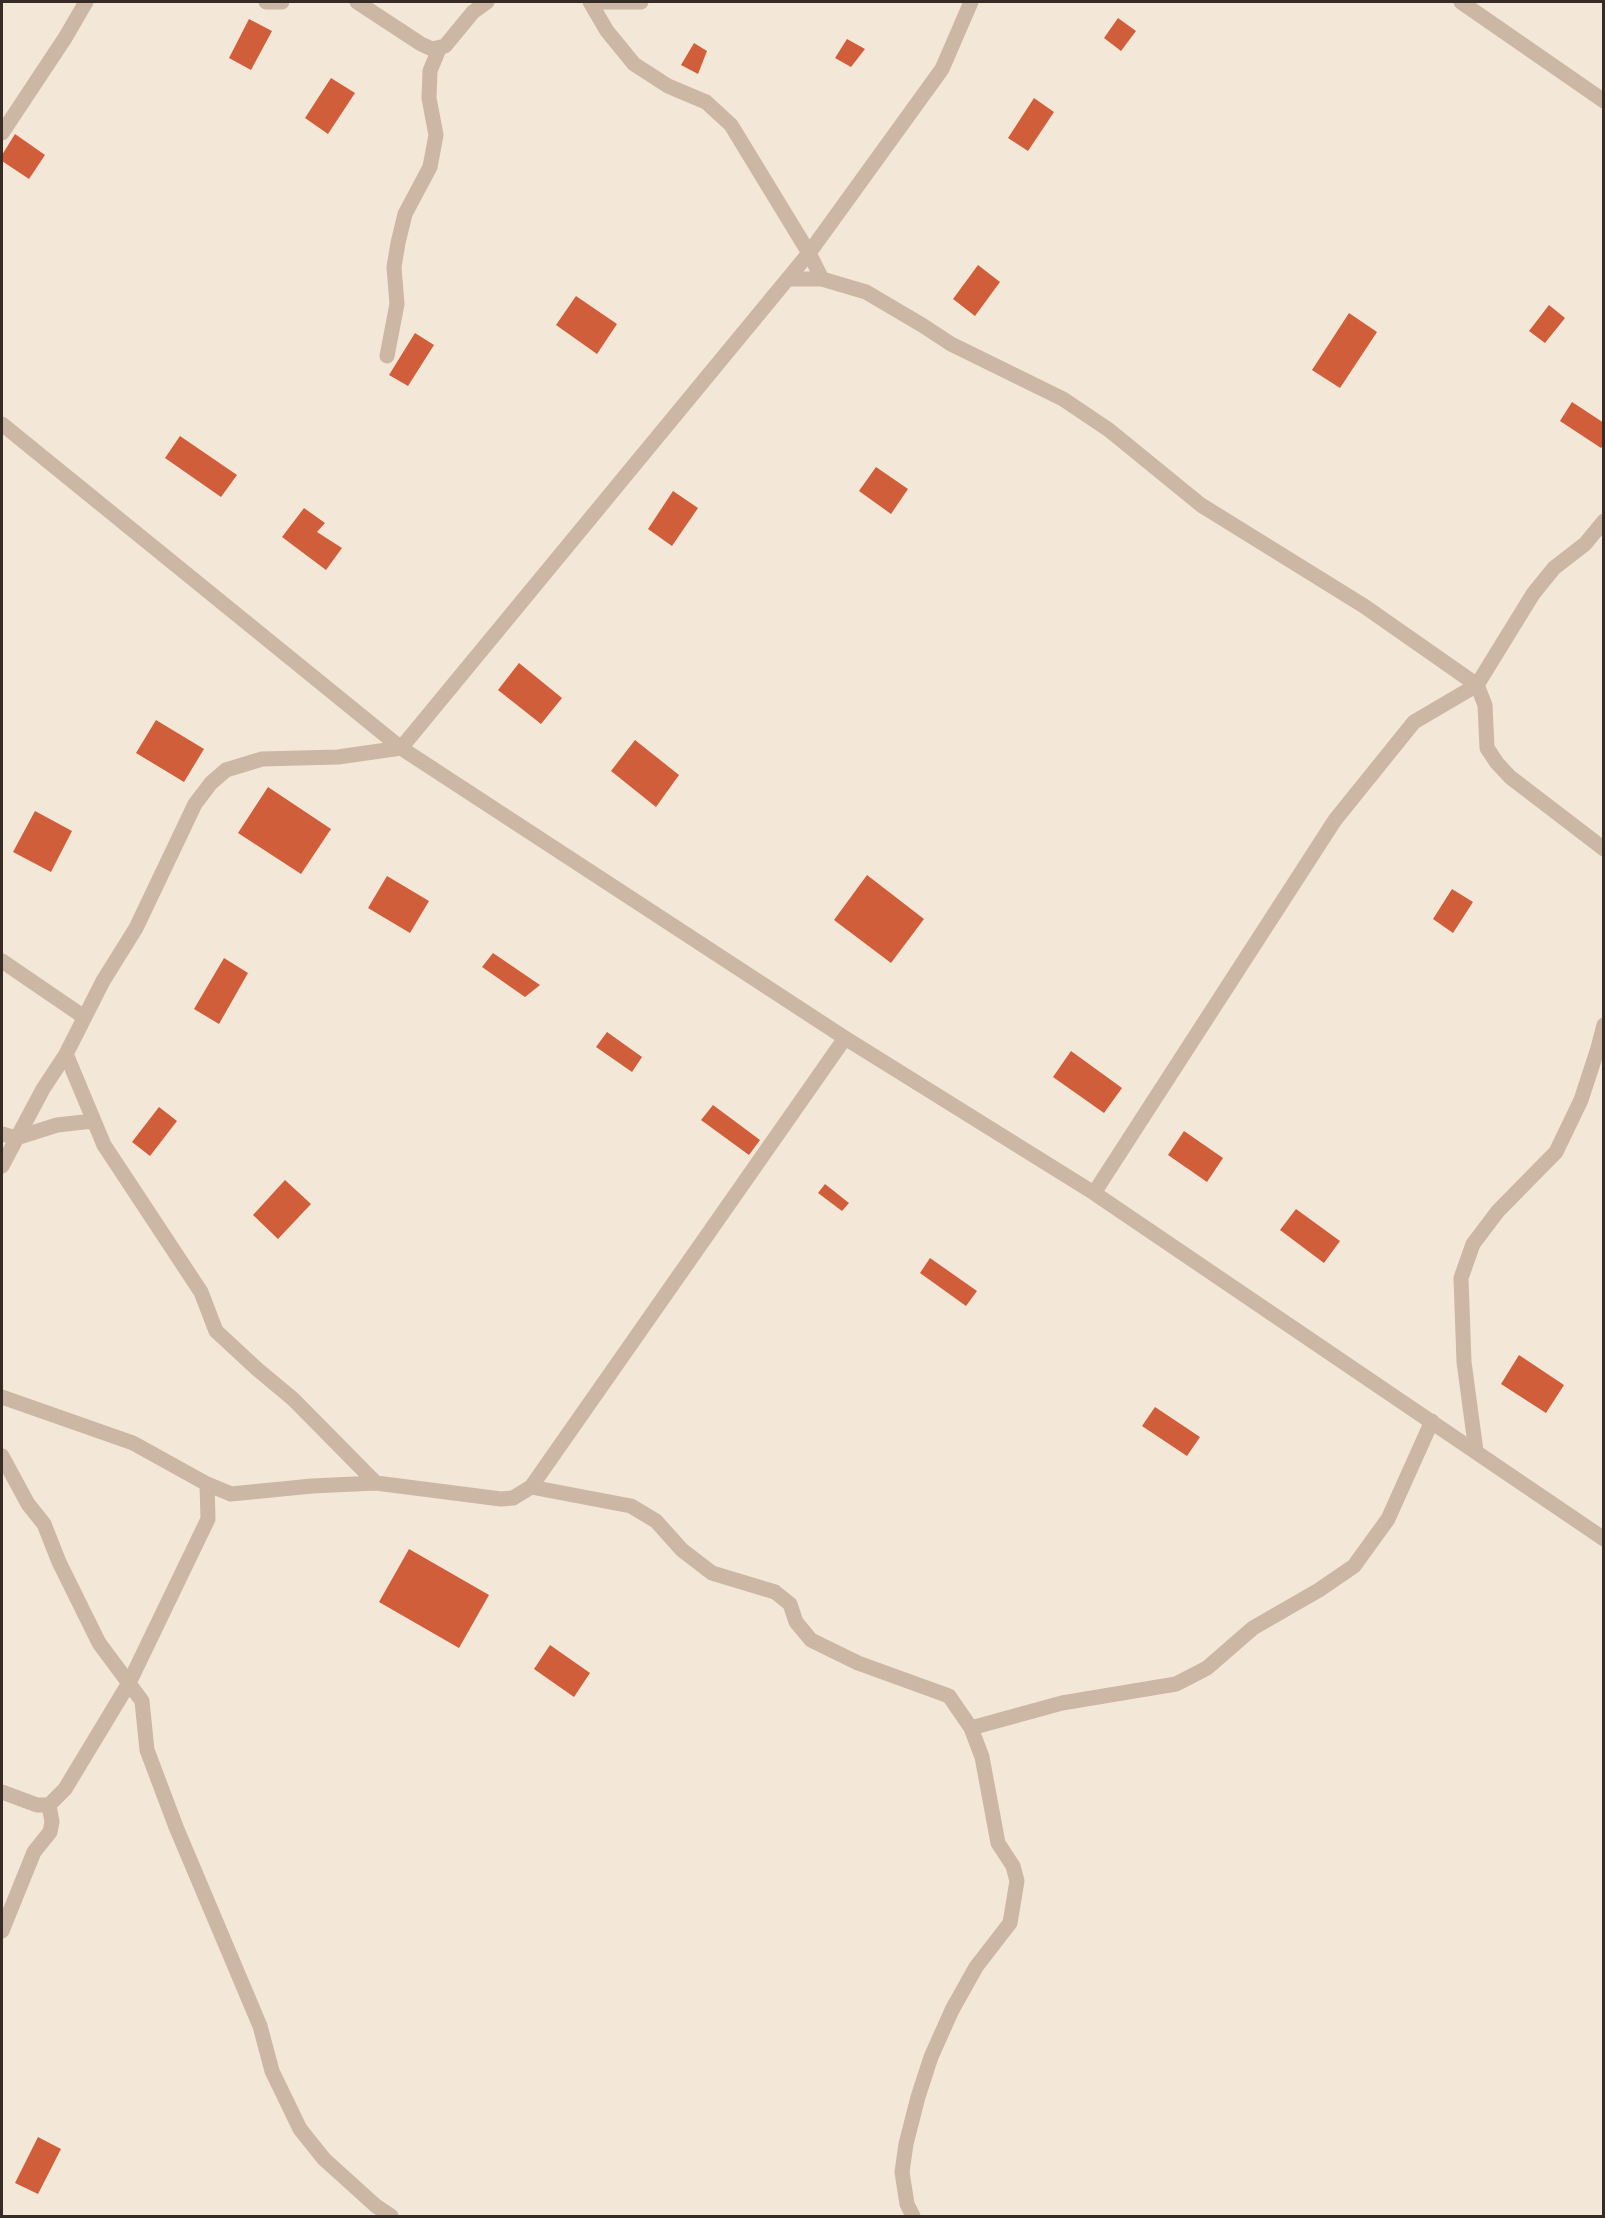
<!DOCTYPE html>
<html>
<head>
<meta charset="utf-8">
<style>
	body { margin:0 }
	#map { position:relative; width:1605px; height:2218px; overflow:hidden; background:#f3e7d8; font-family:Montserrat,sans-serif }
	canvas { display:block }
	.frame { position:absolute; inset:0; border:3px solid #372b26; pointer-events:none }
</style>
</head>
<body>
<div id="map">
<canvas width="1605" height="2218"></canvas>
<div class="frame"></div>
</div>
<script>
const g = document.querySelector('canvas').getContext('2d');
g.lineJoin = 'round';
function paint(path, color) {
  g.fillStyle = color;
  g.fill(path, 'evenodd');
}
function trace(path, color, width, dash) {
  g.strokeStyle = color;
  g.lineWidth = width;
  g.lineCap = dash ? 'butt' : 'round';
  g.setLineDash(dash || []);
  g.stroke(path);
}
const building = new Path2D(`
	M 1118,18 L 1136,31 L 1121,51 L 1104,38 Z
	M 249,19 L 272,31 L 251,70 L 229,58 Z
	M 847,39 L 865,49 L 851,67 L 835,58 Z
	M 694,43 L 707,51 L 698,74 L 681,65 Z
	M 331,78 L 355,93 L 328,134 L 305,118 Z
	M 1034,98 L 1054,112 L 1028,151 L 1008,138 Z
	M 15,134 L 45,155 L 29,179 L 2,161 L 2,155 Z
	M 978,265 L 1000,282 L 975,316 L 953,299 Z
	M 576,296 L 617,324 L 597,354 L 556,325 Z
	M 1549,305 L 1565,318 L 1545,343 L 1529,331 Z
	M 1349,313 L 1377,332 L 1340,388 L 1312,370 Z
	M 415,333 L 434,345 L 408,386 L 389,375 Z
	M 1572,402 L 1604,423 L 1604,444 L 1601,448 L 1560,421 Z
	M 180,436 L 237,475 L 221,497 L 165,458 Z
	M 876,467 L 908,489 L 891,514 L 859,491 Z
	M 673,491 L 698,508 L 672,546 L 648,529 Z
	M 304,508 L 325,523 L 317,532 L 342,548 L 326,570 L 282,537 Z
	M 519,663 L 562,698 L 541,724 L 498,690 Z
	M 156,720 L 204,749 L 184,782 L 136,753 Z
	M 635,740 L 679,775 L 656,807 L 611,771 Z
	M 268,787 L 331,829 L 301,874 L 238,833 Z
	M 35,811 L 72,831 L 51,872 L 13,852 Z
	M 867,875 L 924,919 L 891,963 L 834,920 Z
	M 387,876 L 429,901 L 410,933 L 368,908 Z
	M 1452,889 L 1473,902 L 1453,933 L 1433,919 Z
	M 493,953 L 540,985 L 525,997 L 482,967 Z
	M 224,958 L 248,973 L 219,1024 L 194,1009 Z
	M 607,1032 L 642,1057 L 632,1072 L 596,1047 Z
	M 1071,1051 L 1122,1088 L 1104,1113 L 1053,1077 Z
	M 713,1105 L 760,1140 L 749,1155 L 701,1120 Z
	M 159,1107 L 177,1121 L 150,1156 L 132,1142 Z
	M 1184,1131 L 1223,1158 L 1207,1182 L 1168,1155 Z
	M 285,1180 L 311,1204 L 278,1239 L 253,1215 Z
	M 825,1184 L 849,1203 L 842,1211 L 818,1193 Z
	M 1296,1209 L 1340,1241 L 1324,1263 L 1280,1230 Z
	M 930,1258 L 977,1291 L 966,1306 L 920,1273 Z
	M 1519,1355 L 1564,1385 L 1546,1413 L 1501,1384 Z
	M 1155,1407 L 1200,1437 L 1187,1456 L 1142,1426 Z
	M 409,1549 L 489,1595 L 459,1648 L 379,1602 Z
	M 550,1645 L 590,1673 L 574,1697 L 534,1669 Z
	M 38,2137 L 61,2149 L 38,2194 L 15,2183 Z`);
const street = new Path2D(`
	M 266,2 L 282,2
	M 357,2 L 421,44 L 432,49 L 445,46 L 473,12 L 487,2
	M 590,2 L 607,31 L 634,64 L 668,86 L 706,102 L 731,125 L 809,253 L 822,279
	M 594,2 L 641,2
	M 1461,2 L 1604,101
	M 2,133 L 65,38 L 86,2
	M 788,279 L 822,279 L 866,292 L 922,325 L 951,344 L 1063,399 L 1109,430 L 1201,505 L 1364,606 L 1477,685 L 1485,705 L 1487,748 L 1497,763 L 1510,777 L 1604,849
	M 387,356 L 397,304 L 394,267 L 398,243 L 405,214 L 430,167 L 436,135 L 429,98 L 430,71 L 439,49
	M 2,424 L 401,748 L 845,1038 L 1094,1193 L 1604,1539
	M 2,961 L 84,1017
	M 66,1054 L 104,1145 L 201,1292 L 216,1331 L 257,1369 L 293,1399 L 376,1483
	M 2,1134 L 16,1138 L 57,1125 L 93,1121
	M 2,1166 L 43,1089 L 66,1054 L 103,981 L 136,928 L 195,804 L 211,783 L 226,770 L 262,759 L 338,757 L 401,748 L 809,253 L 942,69 L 971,2
	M 1094,1193 L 1335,820 L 1414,722 L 1477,685 L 1533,594 L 1554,568 L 1585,544 L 1604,521
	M 2,1397 L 133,1443 L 207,1484 L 208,1519 L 129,1683 L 65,1789 L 49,1805 L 37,1805 L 2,1792
	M 1476,1451 L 1464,1362 L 1461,1278 L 1473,1244 L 1498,1211 L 1556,1152 L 1581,1100 L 1598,1048 L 1604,1025
	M 2,1456 L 28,1504 L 44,1524 L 59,1562 L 99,1643 L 142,1701 L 147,1750 L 176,1827 L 260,2026 L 272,2071 L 300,2129 L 324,2159 L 376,2206 L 391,2216
	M 207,1484 L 231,1494 L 312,1486 L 376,1483 L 501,1499 L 513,1498 L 531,1487 L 845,1038
	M 531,1487 L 631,1506 L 656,1521 L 682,1550 L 712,1573 L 775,1592 L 790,1604 L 796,1622 L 811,1640 L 858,1663 L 949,1696 L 971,1728 L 982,1757 L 998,1843 L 1013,1866 L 1017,1881 L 1010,1923 L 976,1967 L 952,2010 L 931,2057 L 918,2097 L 906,2144 L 902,2172 L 907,2204 L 913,2216
	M 971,1728 L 1062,1703 L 1176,1684 L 1207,1668 L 1253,1628 L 1319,1590 L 1354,1566 L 1388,1519 L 1432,1421
	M 2,1931 L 34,1852 L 50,1832 L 52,1822 L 49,1805`);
paint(building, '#d05e3a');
trace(street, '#ccb6a4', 15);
</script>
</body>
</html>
